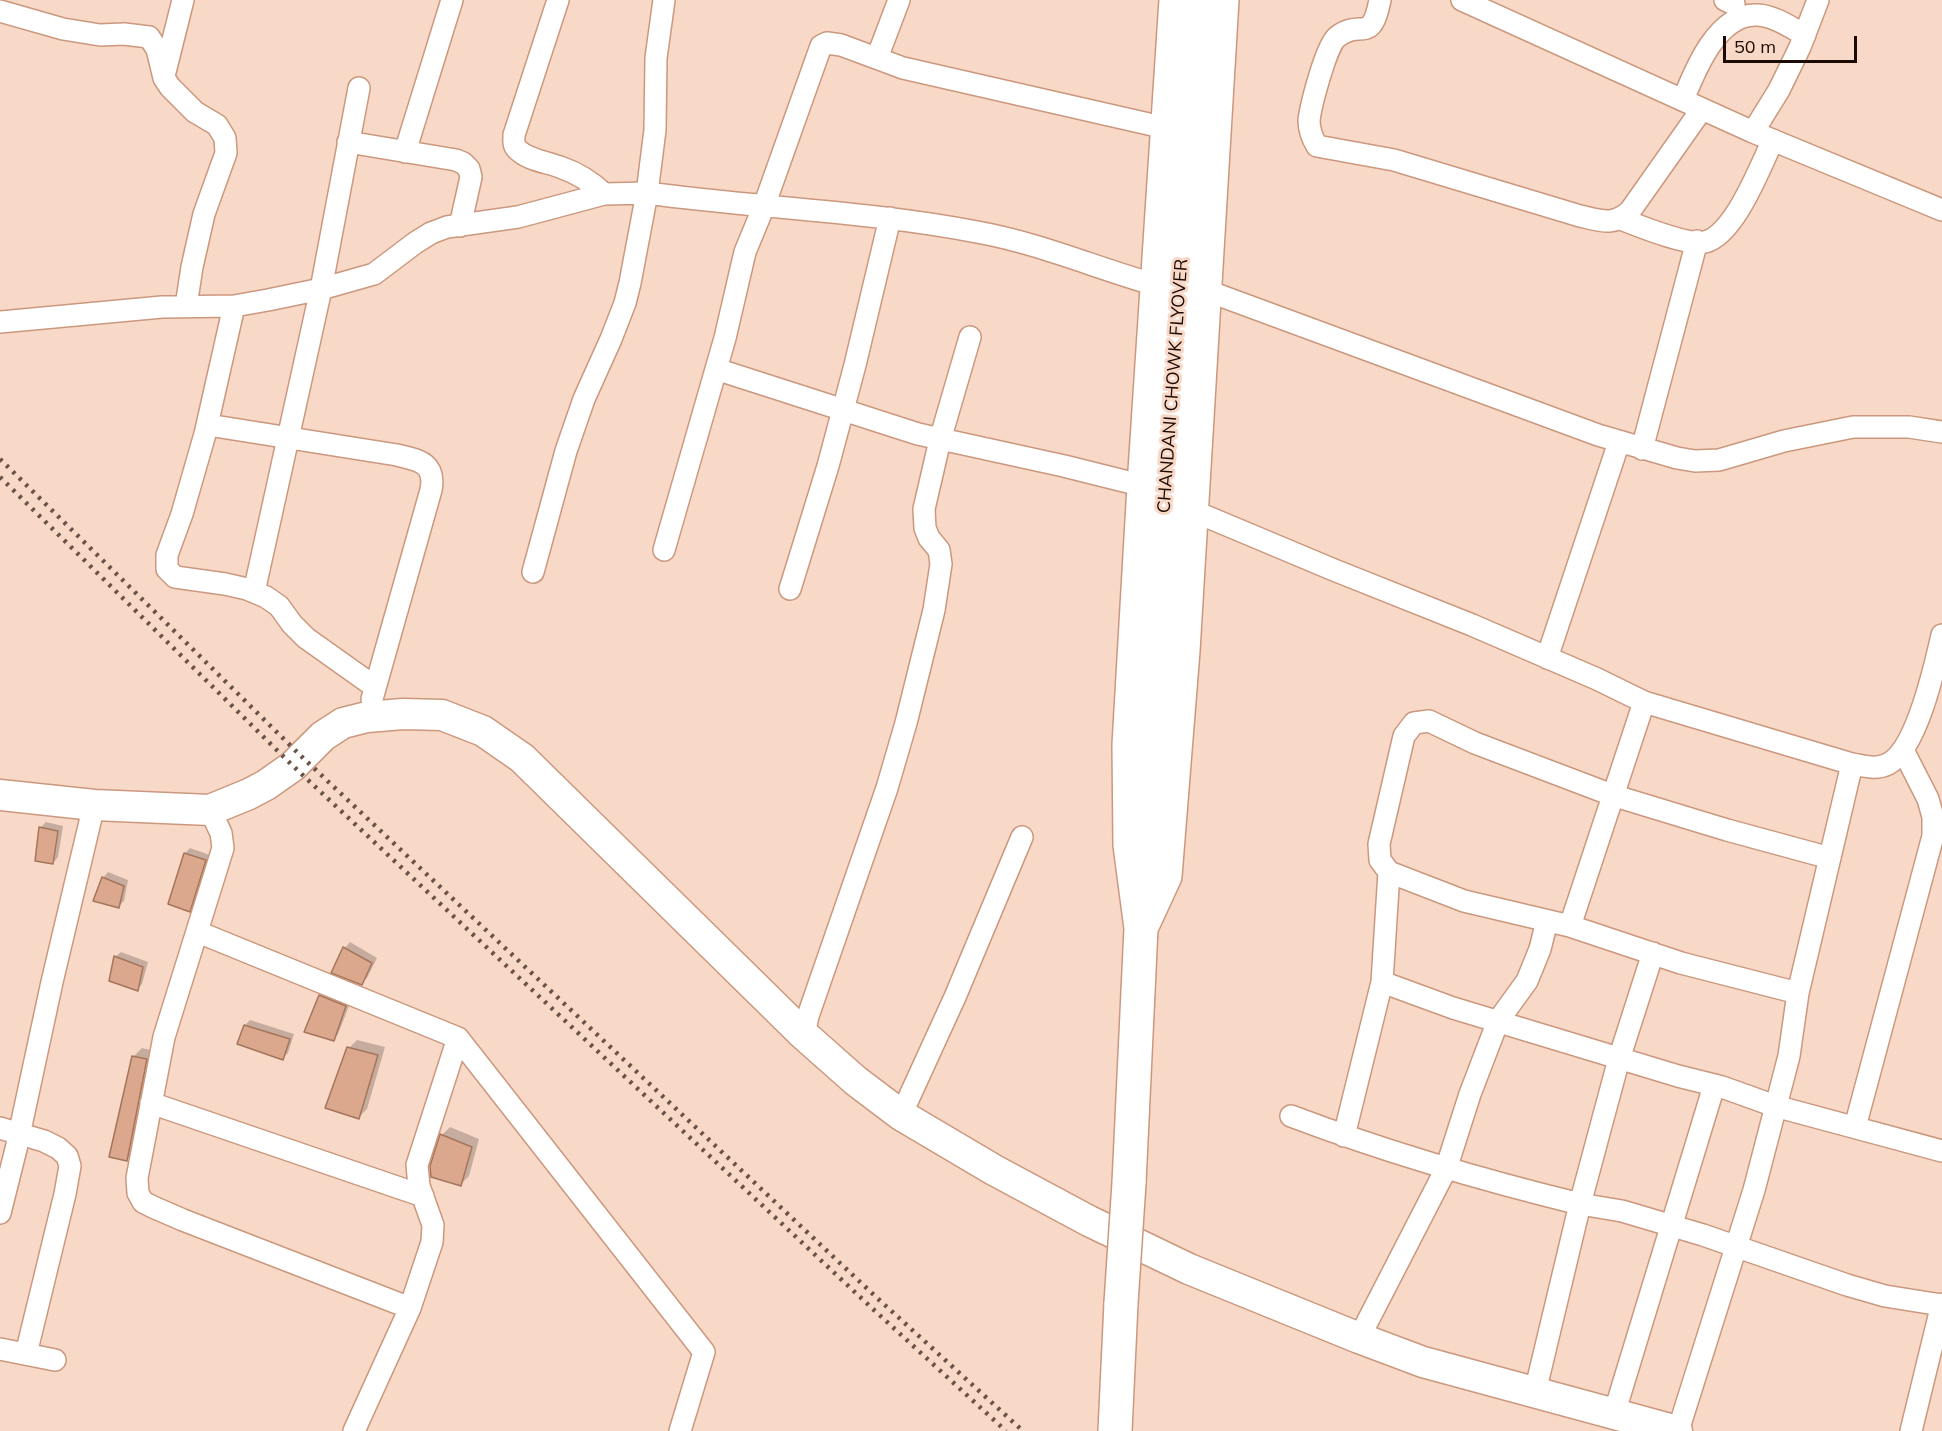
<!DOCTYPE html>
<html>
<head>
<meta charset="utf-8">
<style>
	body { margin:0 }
	#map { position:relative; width:1942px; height:1431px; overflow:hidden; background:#f8d8c7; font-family:Mulish,sans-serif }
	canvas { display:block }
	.scale { position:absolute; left:1723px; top:36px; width:134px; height:27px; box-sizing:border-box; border:3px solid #1b0a03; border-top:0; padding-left:8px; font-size:18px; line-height:21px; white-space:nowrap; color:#1b0a03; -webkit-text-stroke:4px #f8d8c7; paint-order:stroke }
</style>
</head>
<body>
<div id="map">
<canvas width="1942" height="1431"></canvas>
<div class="scale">50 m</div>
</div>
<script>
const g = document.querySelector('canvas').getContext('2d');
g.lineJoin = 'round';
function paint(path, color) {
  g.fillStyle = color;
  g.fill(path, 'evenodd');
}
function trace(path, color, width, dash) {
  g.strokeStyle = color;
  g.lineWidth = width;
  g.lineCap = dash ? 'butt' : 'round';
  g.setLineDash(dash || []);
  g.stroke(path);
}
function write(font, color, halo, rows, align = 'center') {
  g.font = font + ' Mulish,sans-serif';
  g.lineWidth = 6;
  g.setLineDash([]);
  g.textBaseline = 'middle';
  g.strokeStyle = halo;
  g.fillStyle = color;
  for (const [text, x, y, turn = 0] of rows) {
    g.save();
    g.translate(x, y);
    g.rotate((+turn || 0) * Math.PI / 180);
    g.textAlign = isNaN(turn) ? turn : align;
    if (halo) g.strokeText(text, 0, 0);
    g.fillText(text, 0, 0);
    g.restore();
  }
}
const shadow = new Path2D(`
	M 46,822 L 63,826 L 58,857 L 53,863 L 41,827 Z
	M 190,848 L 210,855 L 195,905 L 189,910 L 185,853 Z
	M 108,872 L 128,880 L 124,901 L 118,907 L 103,878 Z
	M 350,942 L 377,958 L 367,978 L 361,983 L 333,972 L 345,948 Z
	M 121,952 L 148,962 L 142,984 L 137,989 L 115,957 Z
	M 325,991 L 351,1001 L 338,1034 L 333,1040 L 320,996 Z
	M 250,1020 L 294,1034 L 288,1053 L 283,1058 L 245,1025 Z
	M 357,1040 L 385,1047 L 367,1109 L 359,1117 L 349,1048 Z
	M 142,1048 L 154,1051 L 135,1151 L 127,1159 L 134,1056 Z
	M 450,1127 L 479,1139 L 469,1176 L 461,1184 L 442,1135 Z`);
const building = new Path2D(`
	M 39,827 L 58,831 L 53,864 L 35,861 Z
	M 184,853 L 206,860 L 190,912 L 168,904 Z
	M 102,877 L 124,886 L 119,908 L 93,901 Z
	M 343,947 L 372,963 L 362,985 L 331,973 Z
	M 114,956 L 143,967 L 138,991 L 109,981 Z
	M 319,995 L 346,1006 L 334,1041 L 304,1032 Z
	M 244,1025 L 290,1039 L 283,1060 L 237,1044 Z
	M 347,1047 L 378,1055 L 359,1119 L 325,1108 Z
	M 132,1056 L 147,1059 L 127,1161 L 109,1157 Z
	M 440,1134 L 472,1147 L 461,1186 L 431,1177 L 430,1166 Z`);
const street = new Path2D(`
	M 558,0 L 514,135 C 514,141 513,145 517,149 C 527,160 547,162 560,167 C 577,173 591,181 604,194
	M 1380,0 C 1371,46 1361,18 1337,37 C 1326,46 1311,105 1309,120 C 1309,130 1312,138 1317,146 L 1394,160 L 1580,216 C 1599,220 1613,227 1630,211 L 1702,109
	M 1462,0 L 1753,132 L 1942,210
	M 1725,0 L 1734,4
	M 0,11 L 63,29 L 100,35 L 124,34 L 149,37 L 157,49 L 164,78 L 170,87 L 195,112 L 217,125 L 225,138 L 226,153 L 204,214 L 192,267 L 186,306
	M 877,58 L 899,0
	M 165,72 L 183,0
	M 1683,100 C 1695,70 1718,12 1758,15 C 1774,16 1790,27 1805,35
	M 1753,132 L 1779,90 L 1800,47 L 1818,0
	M 348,142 L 456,160 L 463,163 L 469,169 L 471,177 L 460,226
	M 405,152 L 452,0
	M 1621,219 C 1639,226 1688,246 1705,242 C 1735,234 1760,167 1773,140
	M 1205,290 L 1598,435 L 1677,458 L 1695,461 L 1719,460 L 1784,441 L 1853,427 L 1909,427 L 1942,432
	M 234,306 L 205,434 L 182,514 L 167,555 L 167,569 L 175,577 L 225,584 L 247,589 L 266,597 L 279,606 L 292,624 L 306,638 L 375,687
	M 0,322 L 162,307 L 234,306 L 268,300 L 321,289 L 374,274 L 415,243 L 431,233 L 447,227 L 518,217 L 604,194 L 647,193 C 757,208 868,211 977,232 C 1039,243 1096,268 1156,285
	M 716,369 L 918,434 L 1064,466 L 1144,486
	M 208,425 L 397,455 C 419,460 436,463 431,490 L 372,699
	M 1642,449 L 1697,241
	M 1191,510 L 1334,570 L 1472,625 L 1597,679 L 1644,702 L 1852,764 C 1865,766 1876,770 1888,764 C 1917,749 1935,666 1942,635
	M 664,550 L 725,338 L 745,252 L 764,206 L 821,46 L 827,43 L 841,45 L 903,68 L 1166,128
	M 533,572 L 566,451 L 584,399 L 611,339 L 625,303 L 630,283 L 647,193 L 655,130 L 656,58 L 664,0
	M 790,589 L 828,466 L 855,365 L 890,218
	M 254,592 L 321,289 L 359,88
	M 1547,658 L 1619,442
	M 210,810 L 221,833 L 223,848 L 164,1037 L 137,1178 L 138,1193 L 143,1202 L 153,1207 L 183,1220 L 410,1308
	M 1570,926 L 1644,702
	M 198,932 L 458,1038 L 704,1352 L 680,1431
	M 1382,982 L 1453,1008 L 1678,1076 L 1722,1087 L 1775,1106 L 1942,1151
	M 1798,993 L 1681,963 L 1570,926 L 1464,901 L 1389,872 L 1380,860 L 1379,844 L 1404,736 L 1414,723 L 1429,721 L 1475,743 L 1612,795 L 1727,830 L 1830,858
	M 804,1035 L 808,1016 L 887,788 L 906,723 L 934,610 L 941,564 L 939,550 L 929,538 L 925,528 L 924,509 L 940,440 L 970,337
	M 151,1103 L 423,1196
	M 901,1115 L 955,997 L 1022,837
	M 1291,1116 C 1386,1152 1482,1180 1580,1204 L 1622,1211 L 1703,1235 L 1847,1285 L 1885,1296 L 1941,1305
	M 1855,1127 L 1933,836 L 1933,817 L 1928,799 L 1903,750
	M 0,1128 L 44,1141 L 58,1148 L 67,1156 L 70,1166 L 65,1194 L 26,1354
	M 1344,1136 L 1382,982 L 1389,872
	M 0,1213 L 16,1149 L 52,982 L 94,805
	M 1359,1338 L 1446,1169 L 1470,1094 L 1498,1021 L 1527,981 L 1540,949 L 1547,921
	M 0,1349 L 55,1360
	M 1535,1392 L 1580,1204 L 1619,1059 L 1653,953
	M 1614,1414 L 1714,1086
	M 354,1431 L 410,1308 L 432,1242 L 433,1225 L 419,1186 L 417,1165 L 458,1038
	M 1678,1431 L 1754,1190 L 1789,1056 L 1798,993 L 1852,764
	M 1911,1431 L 1942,1304`);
const secondary = new Path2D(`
	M 0,795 L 94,805 L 210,810 L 249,794 L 266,785 L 293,766 L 323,736 L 343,723 L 367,717 L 403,714 L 442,715 L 483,731 L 522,758 L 804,1035 L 856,1081 L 901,1115 L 994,1170 L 1089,1221 L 1189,1269 L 1359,1338 L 1423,1362 L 1677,1431`);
const primary = new Path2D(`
	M 1144,879 L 1197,0`);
const highway = new Path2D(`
	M 1141,928 L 1165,876 L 1183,651 L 1222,0
	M 1129,1183 L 1141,928 L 1130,845 L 1129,745 L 1144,486 L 1176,0
	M 1115,1431 L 1121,1303`);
const rail = new Path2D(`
	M 0,459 L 301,756 L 875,1296 L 1023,1431
	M 0,477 L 293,766 L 874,1310 L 1006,1431`);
const highwayBridge = new Path2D(`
	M 1121,1303 L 1129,1183`);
const streetNames = [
	["CHANDANI CHOWK FLYOVER",1173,386,-86]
];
paint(shadow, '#0003');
paint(building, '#dba88d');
trace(building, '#a5755b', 1.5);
trace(street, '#cb987e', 24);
trace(secondary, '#cb987e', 33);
trace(primary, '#cb987e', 36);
trace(highway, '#cb987e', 36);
trace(street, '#fff', 21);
trace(secondary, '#fff', 30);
trace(primary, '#fff', 33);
trace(highway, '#fff', 33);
trace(rail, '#695348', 4.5, [3, 6]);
trace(highwayBridge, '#cb987e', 36, []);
trace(highwayBridge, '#fff', 33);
write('18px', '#1b0a03', '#f8d8c7', streetNames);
</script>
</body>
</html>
